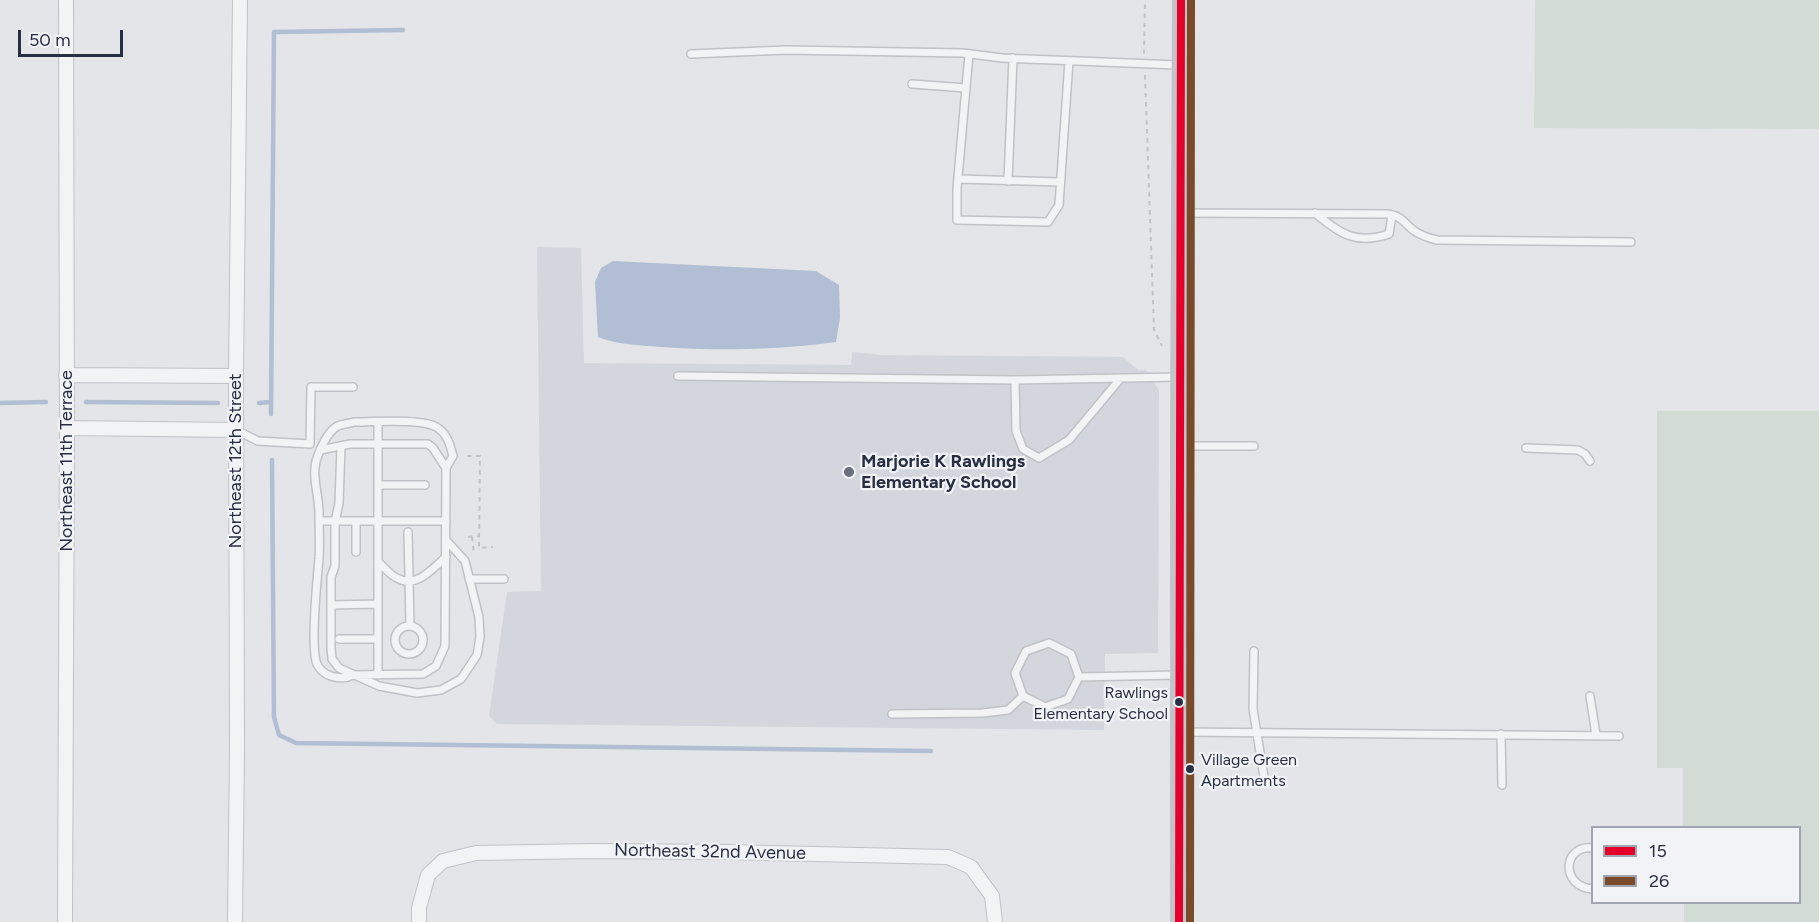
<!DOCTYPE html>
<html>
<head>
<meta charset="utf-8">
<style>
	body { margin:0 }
	#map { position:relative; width:1819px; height:922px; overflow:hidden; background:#e3e5e8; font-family:Figtree,sans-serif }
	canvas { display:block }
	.legend { position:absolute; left:1591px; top:826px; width:210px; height:78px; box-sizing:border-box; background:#f1f3f7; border:2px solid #a1a5af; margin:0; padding:8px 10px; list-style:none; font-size:18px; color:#292f42 }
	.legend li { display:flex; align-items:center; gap:12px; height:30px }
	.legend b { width:30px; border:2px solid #a1a5af }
	.scale { position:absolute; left:18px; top:30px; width:105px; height:27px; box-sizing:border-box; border:3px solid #292f42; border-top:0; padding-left:8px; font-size:18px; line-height:21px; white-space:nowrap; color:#292f42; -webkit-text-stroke:4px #f1f3f7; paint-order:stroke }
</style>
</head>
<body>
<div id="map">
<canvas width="1819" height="922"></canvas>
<ul class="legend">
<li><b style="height:8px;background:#e4002b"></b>15</li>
<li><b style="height:8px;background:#7a4b2a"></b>26</li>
</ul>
<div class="scale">50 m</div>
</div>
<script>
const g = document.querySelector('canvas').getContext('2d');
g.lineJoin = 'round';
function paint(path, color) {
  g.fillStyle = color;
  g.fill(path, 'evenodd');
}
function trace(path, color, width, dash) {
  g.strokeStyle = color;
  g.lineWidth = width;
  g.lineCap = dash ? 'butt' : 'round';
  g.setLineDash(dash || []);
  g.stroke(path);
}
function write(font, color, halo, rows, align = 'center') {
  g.font = font + ' Figtree,sans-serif';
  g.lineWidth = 4.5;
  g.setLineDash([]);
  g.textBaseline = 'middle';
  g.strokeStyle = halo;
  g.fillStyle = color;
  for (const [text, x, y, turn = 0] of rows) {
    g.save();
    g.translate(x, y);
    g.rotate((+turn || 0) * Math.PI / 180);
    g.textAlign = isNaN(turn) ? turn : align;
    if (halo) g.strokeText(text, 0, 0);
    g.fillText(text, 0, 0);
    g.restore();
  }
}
const built = new Path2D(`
	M 537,247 L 581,248 L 584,363 L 851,365 L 852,352 L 882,355 L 1123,357 L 1138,370 L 1146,370 L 1159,390 L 1158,653 L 1105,654 L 1104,730 L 497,724 L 489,716 L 507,592 L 541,591 Z`);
const green = new Path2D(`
	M 1535,0 L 1819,0 L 1819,129 L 1534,128 Z
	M 1657,411 L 1819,411 L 1819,922 L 1684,922 L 1684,903 L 1800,902 L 1800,828 L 1683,827 L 1683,768 L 1657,768 Z`);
const water = new Path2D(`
	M 613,261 L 816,271 L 839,285 L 840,318 L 836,342 C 778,350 719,351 661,347 C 639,345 619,345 598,337 L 595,282 L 601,268 Z`);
const stream = new Path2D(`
	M 86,402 L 218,403
	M 0,403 L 46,402
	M 259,403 L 271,402
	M 271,414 L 274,32 L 403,30
	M 272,460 L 274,717 L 279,735 L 296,743 L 931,751`);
const path = new Path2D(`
	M 1144,54 L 1145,0
	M 1145,75 L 1154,330 L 1162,346
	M 467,456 L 480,456 L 479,548 L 493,547
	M 468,537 L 479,536
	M 472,537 L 474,555`);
const lane = new Path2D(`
	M 691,54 L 786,50 L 963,53 L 1002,58 L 1178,65
	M 969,54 L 957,188 L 957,220 L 1048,222 L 1059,205 L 1069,61
	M 912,84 L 966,88
	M 958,179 L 1060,182
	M 1008,181 L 1013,58
	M 1181,213 L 1388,214 C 1403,217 1402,221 1413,230 C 1420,235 1428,238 1437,240 L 1631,242
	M 1315,213 C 1340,234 1356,245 1389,234 L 1392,215
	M 678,376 L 1015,380 L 1179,377
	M 1015,380 L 1016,431 L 1023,449 L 1039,458 L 1069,440 L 1120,379
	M 354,422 C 372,422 424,418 438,428 C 448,435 450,445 453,456 L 446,468 L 445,646 L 436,666 L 423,674 L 353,675 C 341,681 323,677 317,664 C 310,647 317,580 319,559 C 320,543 319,528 319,513 C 319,495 311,475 317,458 C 320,449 327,433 336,427 C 340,424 348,424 354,422 Z
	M 236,430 L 258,441 L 310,444 L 311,387 L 353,387
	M 1181,446 L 1254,446
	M 341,447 L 339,503 L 335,522 L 335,566 L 331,577 L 331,647 L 332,659 L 339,668 L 379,686 L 417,693 L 441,690 L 461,679 L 477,655 L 480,637 L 479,617 L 465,561 L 446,540
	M 1526,448 L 1578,450 L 1585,454 L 1590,461
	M 320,450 L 350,444 L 428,444 L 433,448 L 446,468
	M 379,485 L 425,485
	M 319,521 L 446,521
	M 356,522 L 356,552
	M 408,532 L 410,626
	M 378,562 C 384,567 390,575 397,578 C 416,589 432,569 446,557
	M 469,579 L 504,579
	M 331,605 L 378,604
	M395 640a14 14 0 1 1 28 0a14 14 0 1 1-28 0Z
	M 339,639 L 378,639
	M 1049,643 L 1071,654 L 1079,677 L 1068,699 L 1045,707 L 1023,696 L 1015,673 L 1026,651 Z
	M 1254,651 L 1253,709 L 1265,783
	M 378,675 L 378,422
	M 1079,677 L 1178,675
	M 1590,696 L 1596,735
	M 892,714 L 983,713 L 1008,710 L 1023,696
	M 1181,732 L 1619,736
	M 1501,734 L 1502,785
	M 1592,848 C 1563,845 1560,886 1592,889`);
const street = new Path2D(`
	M 66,375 L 236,376
	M 67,428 L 236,430
	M 65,922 L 67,428 L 66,0
	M 235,922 L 237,750 L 236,376 L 240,0
	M 419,922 L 419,908 L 428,875 L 443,861 L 476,853 L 592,851 L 726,852 L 948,857 L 971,867 L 992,896 L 995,922`);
const secondary = new Path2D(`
	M 1179,922 L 1179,446 L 1181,0`);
const bus1 = new Path2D(`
	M 1179,922 L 1181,0`);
const bus2 = new Path2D(`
	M 1190,922 L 1191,0`);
const markers = [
	[849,472,6,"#6a6f7c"],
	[1179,702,5,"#292f42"],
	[1190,769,5,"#292f42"]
];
const busNames = [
	["Rawlings",1168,693],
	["Elementary School",1168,714],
	["Village Green",1201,760,"left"],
	["Apartments",1201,781,"left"]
];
const streetNames = [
	["Northeast 11th Terrace",67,461,-90],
	["Northeast 12th Street",236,461,-90],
	["Northeast 32nd Avenue",710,852,1]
];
const poiNames = [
	["Marjorie K Rawlings",861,462],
	["Elementary School",861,483]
];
paint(built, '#d3d6dd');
paint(green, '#d2dcd4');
paint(water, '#b1bed3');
trace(stream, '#b1bed3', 4.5);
trace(lane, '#c0c2c6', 10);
trace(street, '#c0c2c6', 16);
trace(path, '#c2c3c8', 2, [4.5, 4.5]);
trace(lane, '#f2f3f5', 7);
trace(street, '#f2f3f5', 14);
trace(secondary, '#c3c4ca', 18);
trace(bus1, '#e4002b', 8);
trace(bus2, '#7a4b2a', 8);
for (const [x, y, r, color] of markers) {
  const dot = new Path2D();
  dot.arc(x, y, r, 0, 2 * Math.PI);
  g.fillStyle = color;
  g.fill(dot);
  trace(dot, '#f1f3f7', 2);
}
write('16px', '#292f42', '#f1f3f7', busNames, 'right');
write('18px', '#292f42', '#f1f3f7', streetNames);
write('bold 18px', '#292f42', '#f1f3f7', poiNames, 'left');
</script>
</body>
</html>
